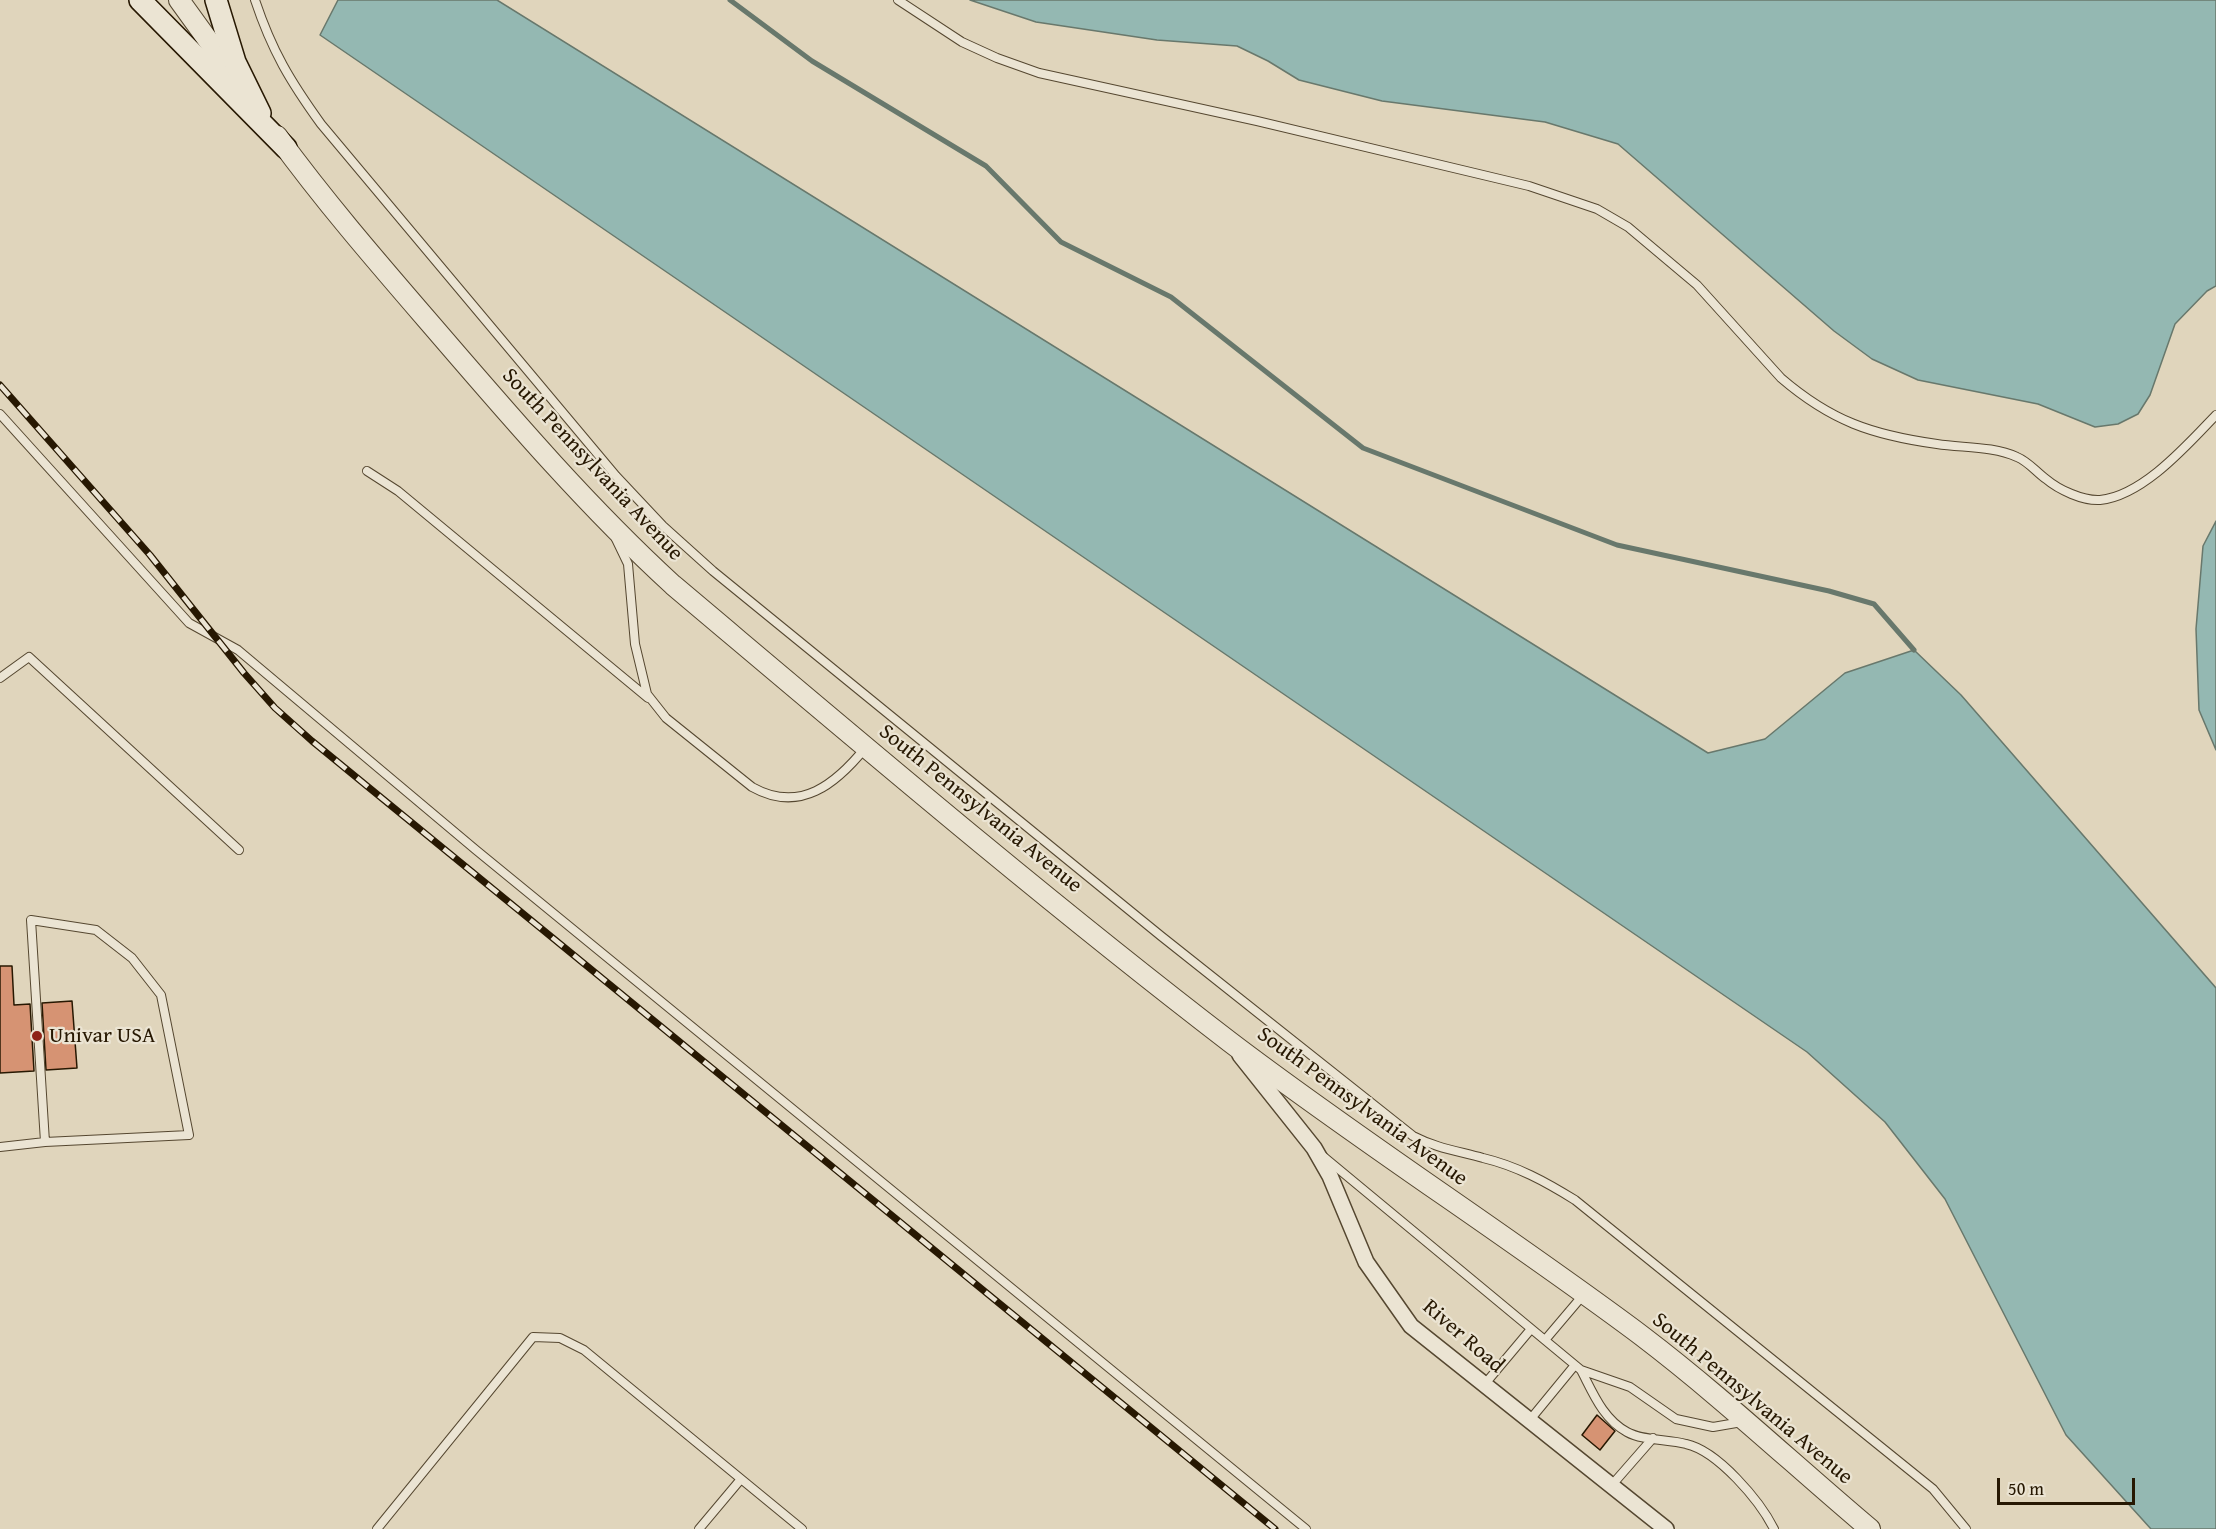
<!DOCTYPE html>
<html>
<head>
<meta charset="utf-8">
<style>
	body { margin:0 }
	#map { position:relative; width:2216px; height:1529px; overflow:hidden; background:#e0d5bc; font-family:"Gentium Book Plus",serif }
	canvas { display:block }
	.scale { position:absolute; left:1997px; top:1478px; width:138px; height:27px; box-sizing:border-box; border:3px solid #271802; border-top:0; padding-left:8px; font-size:18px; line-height:21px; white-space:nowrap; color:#271802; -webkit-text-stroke:4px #ebe4d3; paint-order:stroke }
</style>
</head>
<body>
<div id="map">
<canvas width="2216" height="1529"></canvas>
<div class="scale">50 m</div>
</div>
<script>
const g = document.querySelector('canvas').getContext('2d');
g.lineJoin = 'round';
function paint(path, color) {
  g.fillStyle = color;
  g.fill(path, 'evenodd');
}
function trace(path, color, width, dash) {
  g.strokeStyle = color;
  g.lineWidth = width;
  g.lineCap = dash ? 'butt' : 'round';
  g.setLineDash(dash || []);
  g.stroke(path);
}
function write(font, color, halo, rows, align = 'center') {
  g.font = font + ' "Gentium Book Plus",serif';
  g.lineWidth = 4.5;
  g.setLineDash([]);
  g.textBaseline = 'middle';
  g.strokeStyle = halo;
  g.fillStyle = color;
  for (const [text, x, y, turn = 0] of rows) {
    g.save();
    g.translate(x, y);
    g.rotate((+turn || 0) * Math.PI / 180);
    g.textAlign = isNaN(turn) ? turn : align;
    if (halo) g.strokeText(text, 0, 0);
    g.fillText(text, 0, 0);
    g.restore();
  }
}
const water = new Path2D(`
	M 338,0 L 497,0 L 1708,753 L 1765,739 L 1845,673 L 1914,650 L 1961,695 L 2216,988 L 2216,1529 L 2151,1529 L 2066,1435 L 1945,1199 L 1885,1122 L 1807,1052 L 320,35 Z
	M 970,0 L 2216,0 L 2216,286 L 2207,291 L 2175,324 L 2150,395 L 2138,414 L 2118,424 L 2095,427 L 2038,404 L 1918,380 L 1872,359 L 1834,331 L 1618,144 L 1545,122 L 1382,101 L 1299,80 L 1268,61 L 1237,46 L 1157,40 L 1036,22 Z
	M 2216,521 L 2216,750 L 2199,710 L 2196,629 L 2203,546 Z`);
const stream = new Path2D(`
	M 730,0 L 812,61 L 986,166 L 1061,242 L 1171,297 L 1363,448 L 1617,545 L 1829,591 L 1874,604 L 1914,650`);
const building = new Path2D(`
	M 0,966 L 12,966 L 14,1005 L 30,1004 L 34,1071 L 0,1073 Z
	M 72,1001 L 77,1068 L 46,1070 L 42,1003 Z
	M 1597,1415 L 1615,1431 L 1600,1450 L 1582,1435 Z`);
const service = new Path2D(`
	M 255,0 C 272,51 290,81 321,124 L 616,476 L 663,526 L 713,571 L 1161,936 L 1413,1136 C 1436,1148 1458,1151 1483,1158 C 1517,1166 1546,1182 1575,1200 L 1933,1489 L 1966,1529
	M 898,0 L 962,42 L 997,58 L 1039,73 L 1257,121 L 1529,186 L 1597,209 L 1628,227 L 1697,285 L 1781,378 C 1831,421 1872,435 1937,444 C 1963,448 1993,446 2017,457 C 2029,462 2036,472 2046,479 C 2059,490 2083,501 2100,500 C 2143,496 2188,444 2216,415
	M 0,414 L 189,623 L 238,650 L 476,850 L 1306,1529
	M 367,471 L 398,491 L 648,698
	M 616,539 L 628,564 L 635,644 L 647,694 L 666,718 L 752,787 C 800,814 836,784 866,747
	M 0,678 L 29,657 L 239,850
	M 0,1147 L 45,1142 L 31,920 L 96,930 L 132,958 L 161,995 L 189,1135 L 45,1142
	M 1324,1157 L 1581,1370 C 1593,1393 1603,1419 1627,1432 C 1643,1441 1668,1439 1686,1444 C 1718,1451 1760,1501 1774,1529
	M 1545,1340 L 1584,1294
	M 1581,1370 L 1630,1387 L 1676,1419 L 1713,1427 L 1742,1422
	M 1484,1385 L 1531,1329
	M 1529,1421 L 1575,1365
	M 1611,1486 L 1653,1438
	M 377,1529 L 533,1337 L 560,1338 L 584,1350 L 802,1529
	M 699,1529 L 741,1479`);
const minor = new Path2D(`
	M 1240,1055 L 1314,1148 L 1330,1176 L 1366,1262 L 1411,1326 L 1666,1529`);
const tertiary = new Path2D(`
	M 179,0 L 239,83
	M 277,136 C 328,206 385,271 441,336 C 515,422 589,508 673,585 C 856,739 1040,896 1230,1042 C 1364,1144 1507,1235 1642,1336 C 1721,1396 1794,1465 1870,1529`);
const secondary = new Path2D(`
	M 140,0 L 286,148
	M 216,0 L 235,62 L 260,113`);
const rail = new Path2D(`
	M 0,385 L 150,555 L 244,673 L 275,708 L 312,741 L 1275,1529`);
const markers = [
	[37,1036,6,"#8f2418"]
];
const streetNames = [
	["South Pennsylvania Avenue",592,465,47],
	["South Pennsylvania Avenue",980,809,39],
	["South Pennsylvania Avenue",1362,1107,36],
	["River Road",1463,1337,41],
	["South Pennsylvania Avenue",1752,1399,40]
];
const poiNames = [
	["Univar USA",49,1036]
];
paint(water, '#94b8b2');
trace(water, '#68786c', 1.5);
trace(stream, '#68786c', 5);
paint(building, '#d69373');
trace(building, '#271802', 1.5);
trace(service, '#554730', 10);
trace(minor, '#554730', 18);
trace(tertiary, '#554730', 22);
trace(secondary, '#271802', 24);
trace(service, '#ebe4d3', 8);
trace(minor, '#ebe4d3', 15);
trace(tertiary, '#ebe4d3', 20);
trace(secondary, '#ebe4d3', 21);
trace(rail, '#271802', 7);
trace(rail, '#ebe4d3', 4.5, [14]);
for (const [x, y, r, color] of markers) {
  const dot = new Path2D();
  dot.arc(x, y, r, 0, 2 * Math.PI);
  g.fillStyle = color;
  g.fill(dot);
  trace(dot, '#ebe4d3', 2);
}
write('22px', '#271802', '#ebe4d3', streetNames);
write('22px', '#271802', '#ebe4d3', poiNames, 'left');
</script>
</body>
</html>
